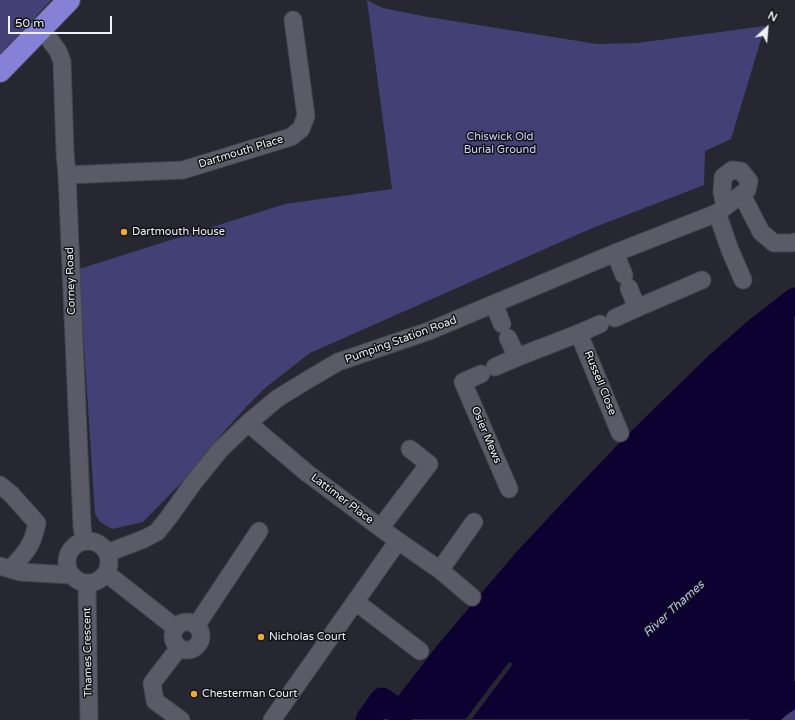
<!DOCTYPE html>
<html>
<head>
<meta charset="utf-8">
<style>
	body { margin:0 }
	#map { position:relative; width:795px; height:720px; overflow:hidden; background:#272732; font-family:"Varela Round",sans-serif }
	canvas { display:block }
	.north { position:absolute; left:747px; top:8px; width:40px; height:40px; -webkit-text-stroke:3px #111116; paint-order:stroke; rotate:26deg; font-size:11px; font-weight:700; line-height:16px; text-align:center; color:#eeeff6 }
	.north::after { content:''; display:block; margin:auto; width:14px; height:18px; background:#eeeff6; clip-path:polygon(50% 0,100% 100%,50% 72%,0 100%) }
	.scale { position:absolute; left:8px; top:16px; width:104px; height:18px; box-sizing:border-box; border:2px solid #eeeff6; border-top:0; padding-left:5px; font-size:12px; line-height:14px; white-space:nowrap; color:#eeeff6; -webkit-text-stroke:3px #111116; paint-order:stroke }
</style>
</head>
<body>
<div id="map">
<canvas width="795" height="720"></canvas>
<div class="north">N</div>
<div class="scale">50 m</div>
</div>
<script>
const g = document.querySelector('canvas').getContext('2d');
g.lineJoin = 'round';
function paint(path, color) {
  g.fillStyle = color;
  g.fill(path, 'evenodd');
}
function trace(path, color, width, dash) {
  g.strokeStyle = color;
  g.lineWidth = width;
  g.lineCap = dash ? 'butt' : 'round';
  g.setLineDash(dash || []);
  g.stroke(path);
}
function write(font, color, halo, rows, align = 'center') {
  g.font = font + ' "Varela Round",sans-serif';
  g.lineWidth = 3;
  g.setLineDash([]);
  g.textBaseline = 'middle';
  g.strokeStyle = halo;
  g.fillStyle = color;
  for (const [text, x, y, turn = 0] of rows) {
    g.save();
    g.translate(x, y);
    g.rotate((+turn || 0) * Math.PI / 180);
    g.textAlign = isNaN(turn) ? turn : align;
    if (halo) g.strokeText(text, 0, 0);
    g.fillText(text, 0, 0);
    g.restore();
  }
}
const green = new Path2D(`
	M 0,0 L 51,0 L 0,55 Z
	M 367,0 L 383,8 L 428,17 L 597,44 L 637,43 L 765,26 L 731,139 L 705,151 L 704,185 L 590,229 L 310,353 L 265,388 L 249,404 L 221,435 L 185,479 L 143,522 L 112,529 L 100,522 L 95,514 L 79,269 L 285,204 L 392,189 Z
	M 795,694 L 795,720 L 762,720 L 779,705 Z`);
const water = new Path2D(`
	M 795,300 L 795,694 L 779,705 L 762,720 L 368,720 L 382,700 L 401,713 L 448,652 L 525,561 L 584,498 L 636,444 L 719,363 L 754,332 Z`);
const pier = new Path2D(`
	M 509,662 L 513,664 L 471,720 L 465,720 Z`);
const river = new Path2D(`
	M 368,720 L 382,700 L 401,713 L 448,652 L 525,561 L 584,498 L 636,444 L 719,363 L 754,332 L 795,300
	M 762,720 L 779,705 L 795,694`);
const street = new Path2D(`
	M 41,28 L 58,51 L 62,61 L 65,152 L 67,175 L 82,526 L 84,541
	M 67,175 L 183,170 L 291,137 L 301,129 L 306,116 L 293,20
	M 742,195 L 761,232 L 774,243 L 791,243 L 795,242
	M 717,213 L 730,250 L 743,280
	M 615,253 L 624,275
	M 629,288 L 637,308 L 702,280
	M 494,304 L 502,324
	M 615,318 L 637,308
	M 579,334 L 620,433
	M 508,338 L 517,357
	M 495,367 C 529,351 566,340 600,324
	M 481,374 L 463,382 L 509,489
	M 248,423 L 307,473 L 398,541 L 440,570 L 472,597
	M 0,485 L 11,494 L 37,523 C 33,543 28,550 15,564
	M 381,527 L 429,464 L 410,449
	M67 562a21 21 0 1 1 42 0a21 21 0 1 1-42 0Z
	M 107,553 L 144,539 L 157,532 L 169,517 L 194,482 L 220,450 L 248,423 L 278,398 L 309,379 L 338,362 L 429,331 L 615,253 L 717,213 L 747,190 L 749,181 L 741,171 L 732,170 L 723,177 L 722,192 L 725,206
	M 0,566 L 20,572 L 71,575
	M 440,570 L 474,522
	M 106,573 L 176,628
	M 87,583 L 89,720
	M 356,602 L 420,651
	M173 636a14 14 0 1 1 28 0a14 14 0 1 1-28 0Z
	M 196,626 L 259,531
	M 179,648 L 152,683 L 155,701 L 181,720
	M 272,720 L 398,541`);
const highway = new Path2D(`
	M 0,71 L 69,0`);
const markers = [
	[124,232,4,"#eda83c"],
	[261,637,4,"#eda83c"],
	[194,694,4,"#eda83c"]
];
const parkNames = [
	["Chiswick Old",500,137],
	["Burial Ground",500,150]
];
const streetNames = [
	["Dartmouth Place",241,152,-17],
	["Corney Road",71,281,-92],
	["Pumping Station Road",401,340,-20],
	["Russell Close",600,383,68],
	["Osier Mews",486,435,67],
	["Lattimer Place",342,499,37],
	["Thames Crescent",88,652,-91]
];
const poiNames = [
	["Dartmouth House",132,232],
	["Nicholas Court",269,637],
	["Chesterman Court",202,694]
];
const waterNames = [
	["River Thames",674,609,-42]
];
paint(green, '#424075');
paint(water, '#0d0131');
trace(water, '#50486c', 1);
paint(pier, '#272732');
trace(river, '#0d0131', 25);
trace(street, '#45464f', 19);
trace(highway, '#45464f', 24);
trace(street, '#5a5b67', 17);
trace(highway, '#8581d7', 22);
for (const [x, y, r, color] of markers) {
  const dot = new Path2D();
  dot.arc(x, y, r, 0, 2 * Math.PI);
  g.fillStyle = color;
  g.fill(dot);
  trace(dot, '#111116', 1.5);
}
write('11px', '#d1d2fc', '#111116', parkNames);
write('11px', '#eeeff6', '#111116', streetNames);
write('11px', '#eeeff6', '#111116', poiNames, 'left');
write('italic 12px', '#bfc0fd', '#111116', waterNames);
</script>
</body>
</html>
